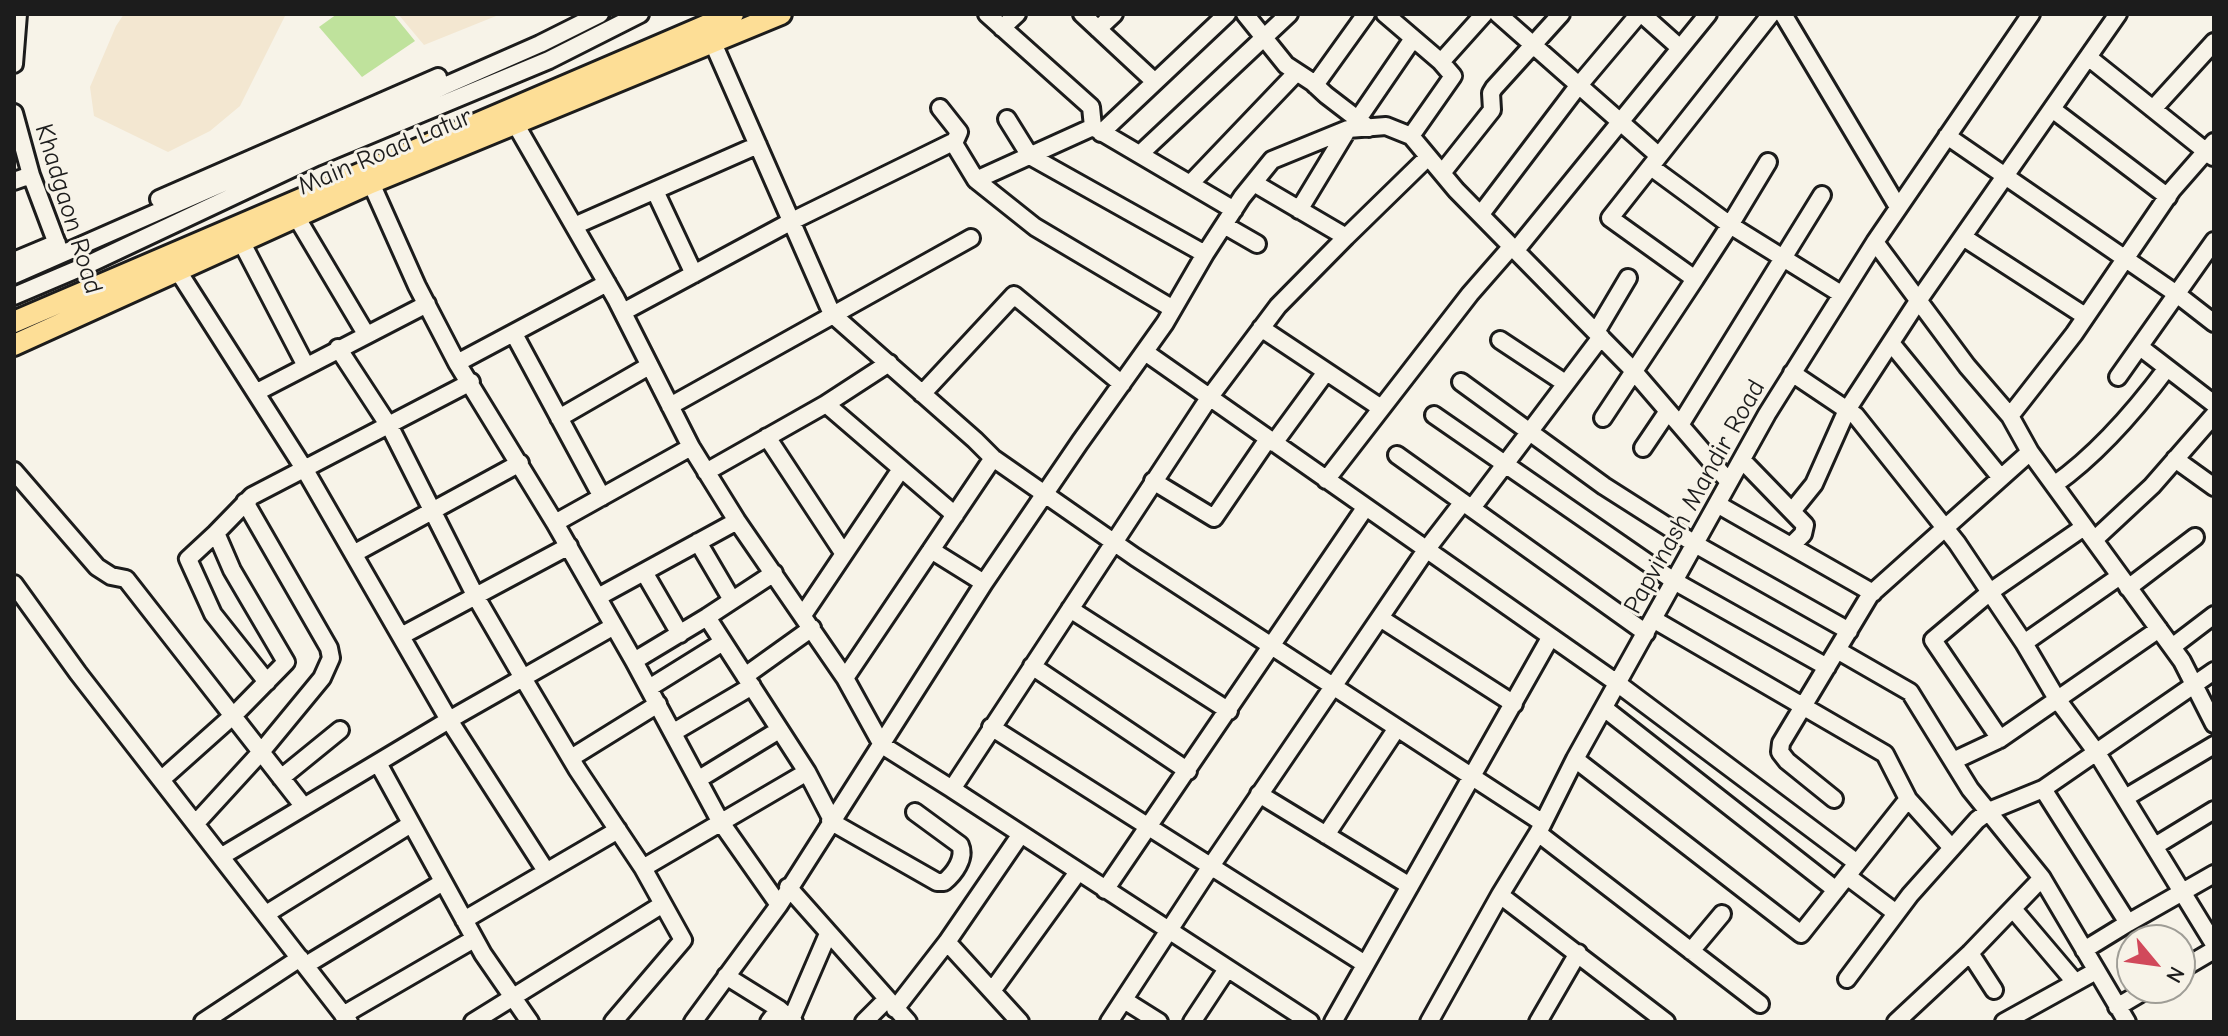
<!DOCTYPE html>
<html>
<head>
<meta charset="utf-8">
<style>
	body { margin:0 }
	#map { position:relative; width:2228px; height:1036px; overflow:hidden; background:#f7f3e8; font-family:"Comic Neue",sans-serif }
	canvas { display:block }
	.frame { position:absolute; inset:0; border:16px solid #1c1c1c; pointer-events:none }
	.north { position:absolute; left:2116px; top:924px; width:80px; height:80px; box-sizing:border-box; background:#f7f3e8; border:2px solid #9f9d96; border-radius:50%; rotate:119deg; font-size:22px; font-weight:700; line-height:32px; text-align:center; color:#1c1c1c }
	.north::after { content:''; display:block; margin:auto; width:28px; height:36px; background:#d1495b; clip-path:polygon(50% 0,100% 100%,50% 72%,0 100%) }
</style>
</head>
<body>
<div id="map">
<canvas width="2228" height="1036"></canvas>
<div class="frame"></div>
<div class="north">N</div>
</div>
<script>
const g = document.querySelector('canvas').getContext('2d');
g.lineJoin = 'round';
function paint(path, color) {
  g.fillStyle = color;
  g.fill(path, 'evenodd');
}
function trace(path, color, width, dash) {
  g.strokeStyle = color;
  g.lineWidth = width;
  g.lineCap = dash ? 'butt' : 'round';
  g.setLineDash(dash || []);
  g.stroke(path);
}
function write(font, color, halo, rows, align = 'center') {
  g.font = font + ' "Comic Neue",sans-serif';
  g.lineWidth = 6;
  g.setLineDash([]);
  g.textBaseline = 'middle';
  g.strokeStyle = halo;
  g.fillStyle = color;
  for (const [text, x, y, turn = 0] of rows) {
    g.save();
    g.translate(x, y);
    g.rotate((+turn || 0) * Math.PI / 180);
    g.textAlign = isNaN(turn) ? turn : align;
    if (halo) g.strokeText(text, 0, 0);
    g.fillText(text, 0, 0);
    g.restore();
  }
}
const built = new Path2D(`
	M 124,14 L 286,14 L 240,106 L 210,131 L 168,152 L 94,116 L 90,87 L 116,26 Z
	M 398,14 L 501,14 L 424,45 Z`);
const green = new Path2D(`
	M 337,14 L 393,14 L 415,41 L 362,77 L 319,27 Z`);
const minor = new Path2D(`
	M 987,14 L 1091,107 L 1093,127 L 1234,210
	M 1082,14 L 1155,82
	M 1245,14 L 1286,65 L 1312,82 L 1326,95 L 1369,128
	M 1385,14 L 1441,62 L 1453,76 L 1411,136
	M 1498,14 L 1659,156
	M 1642,14 L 1680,48
	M 1771,14 L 1610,218 L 1695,279 L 1730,225 L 1841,294
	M 1783,14 L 1898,207
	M 2118,14 L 2088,57 L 2213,157
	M 1002,28 L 1017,14
	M 1098,29 L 1114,14
	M 713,43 L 832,314 L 975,440 L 993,458 L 1135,557 L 1543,823
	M 1441,62 L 1484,14
	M 14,64 L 18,14
	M 1315,85 L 1366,14
	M 2052,109 L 2168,197
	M 2153,109 L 2214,42
	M 14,113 L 31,175 L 60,252
	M 1007,119 L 1030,156 L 1205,254
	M 1358,119 L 1412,40
	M 516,125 L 616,299 L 691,447 L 737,521 L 845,678 L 882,745 L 952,789 L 1209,398 L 1278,306 L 1346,237
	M 1101,133 L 1227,14
	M 1947,136 L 2178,295 L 2214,323
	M 953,142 L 976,180 L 1093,127
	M 1140,154 L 1289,14
	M 1651,167 L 1730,225 L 1768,162
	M 1442,173 L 1492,110 L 1491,93 L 1494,88 L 1561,14
	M 976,180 L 1035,227 L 1173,309
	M 14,181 L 31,175
	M 371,183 L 417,286 L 457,363 L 555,523 L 634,661 L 720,821 L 779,905
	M 1254,183 L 1346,237 L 1428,157
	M 1190,184 L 1296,73
	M 655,191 L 694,274
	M 159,199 L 438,77
	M 1299,210 L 1348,129
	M 1481,214 L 1575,90 L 1639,14
	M 297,218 L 366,334
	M 1224,225 L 1257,244
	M 574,226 L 758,145
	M 1963,237 L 2085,316
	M 1875,242 L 1967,366 L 2010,416 L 2030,452 L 2182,661 L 2214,724
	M 242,243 L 306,366
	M 1516,250 L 1708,14
	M 14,261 L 57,243
	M 178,271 L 305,470 L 449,720 L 546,871
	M 14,275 L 540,44 L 600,14
	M 14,296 L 87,265 L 316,157 L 549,60 L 640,14
	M 623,312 L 792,221 L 955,141 L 959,132 L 940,108
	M 1261,328 L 1381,408
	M 1596,332 L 1628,278
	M 514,334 L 602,497
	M 1500,340 L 1565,383
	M 1891,343 L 2001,478
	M 2140,347 L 2214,404
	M 338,348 L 391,429 L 476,597 L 523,678 L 577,769 L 643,868 L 683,940 L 613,1022
	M 1145,352 L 1617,683 L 1857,863
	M 457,363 L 607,283
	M 1792,373 L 1856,416 L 1957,543 L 2024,643 L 2057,699 L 2097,753 L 2214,944
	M 2118,377 L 2214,241
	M 1461,382 L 1604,486 L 1695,544 L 1849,631
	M 257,392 L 427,304
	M 922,394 L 1014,295 L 1122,384
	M 826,404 L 889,363
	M 670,406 L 971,238
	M 1434,415 L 1674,581 L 1827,667
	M 2010,416 L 2074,334 L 2172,190 L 2214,142
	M 559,418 L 649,366
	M 1603,418 L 1695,279
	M 1680,425 L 1822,195
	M 767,437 L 844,554
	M 1274,443 L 1326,372
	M 1643,448 L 1668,411
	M 1397,455 L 1646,633
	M 2175,459 L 2214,487
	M 1742,460 L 1805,525 L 1803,534 L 1791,546
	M 14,471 L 97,567 L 111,576 L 126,579 L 304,807
	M 706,472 L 826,404 L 955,515
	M 1326,480 L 1470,294 L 1512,246
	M 1153,481 L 1214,518 L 1268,439
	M 2054,485 C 2098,454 2135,411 2167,368
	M 1717,504 L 1873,593
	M 1472,508 L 1601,337
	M 1793,510 L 1814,484 L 1847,410 L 1918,301 L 2088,57
	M 555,523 L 691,447
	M 2084,527 L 1990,592 L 1933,640 L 1996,733 L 2000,739 L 2159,629
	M 216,533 L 188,559 L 213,614 L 267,682
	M 2094,540 L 2152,486 L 2214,415
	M 698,542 L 732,600
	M 931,550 L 984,583
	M 355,553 L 520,463
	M 644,572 L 680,634
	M 14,584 L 78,673 L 349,1022
	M 2128,588 L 2195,537
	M 598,597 L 737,521
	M 1070,609 L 1229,711
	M 803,615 L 901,469
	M 707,617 L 807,772 L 831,818
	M 1380,618 L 1514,704
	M 1653,619 L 1885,754 L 1908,799 L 1952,848
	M 401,636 L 569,546
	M 2024,643 L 2120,576
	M 2172,647 L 2214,615
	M 1837,650 L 1910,692 L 1970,789 L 2042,878 L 2127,1022
	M 634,661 L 707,617 L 774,573
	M 1032,666 L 1188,771
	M 745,676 L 812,628
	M 845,678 L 993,458
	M 649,688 L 723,642
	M 1604,708 L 1836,890
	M 991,727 L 1365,964
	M 674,732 L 752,686
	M 571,758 L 658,704
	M 1575,759 L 1801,934 L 1908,799
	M 1953,761 L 2000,739
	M 378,763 L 483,954 L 530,1022
	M 281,778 L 340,730
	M 162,779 L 237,712 L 286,662 L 232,570 L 216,533 L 252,496 L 471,382
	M 699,779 L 779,730
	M 952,789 L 1310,1022
	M 2043,789 L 2128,923 L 2214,874
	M 1259,794 L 1410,886
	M 2125,798 L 2214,745
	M 1834,799 L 1787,761 L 1780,752 L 1781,743 L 1870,595 L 2030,452
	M 830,821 L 937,882 L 944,882 C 954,874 966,858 960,845 L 915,812
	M 196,823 L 261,752 L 322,678 L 331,658 L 329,648 L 245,502
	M 1538,833 L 1760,1004
	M 1326,835 L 1397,728
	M 2155,846 L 2214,810
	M 222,856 L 449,720 L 614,626
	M 643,868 L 807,772
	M 1847,876 L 1896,913
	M 788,887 L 908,1022
	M 1105,890 L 1365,508
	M 1500,895 L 1666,1022
	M 2013,909 L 2075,982
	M 266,914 L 411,824
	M 464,920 L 618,830
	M 947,942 L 1020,1022
	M 2084,950 L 2128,923
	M 1691,951 L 1722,914
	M 1970,953 L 1994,990
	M 306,965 L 443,882
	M 2180,970 L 2214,950
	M 726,976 L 779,1009 L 794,1022
	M 1847,979 L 1910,895 L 1977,820 L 1989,811 L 2043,789 L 2214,671
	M 992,991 L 1078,872
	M 1124,1000 L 1159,1022
	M 2117,1007 L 2149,988
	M 895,1009 L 947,942 L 1021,834
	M 343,1015 L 474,939
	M 203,1022 L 300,958
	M 473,1022 L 663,904
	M 693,1022 L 779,905 L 984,583 L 1080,442 L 1165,323 L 1205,254 L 1242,197 L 1272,160 L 1348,129 L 1386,126 L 1411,136 L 1456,190 L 1630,367 L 1729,482
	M 769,1022 L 779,1009
	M 790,1022 L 828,934
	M 864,1022 L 887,999
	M 1109,1022 L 1211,866 L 1426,550 L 1463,502
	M 1192,1022 L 1227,969
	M 1333,1022 L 1550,638
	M 1429,1022 L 1500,895 L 1538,833 L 1575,759 L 1767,414 L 1875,242 L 2031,14
	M 1538,1022 L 1578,953
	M 1896,1022 L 1970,953 L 2042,878
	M 2004,1022 L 2096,971`);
const major = new Path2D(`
	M 14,322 L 733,14
	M 14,345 L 371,183 L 781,14`);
const streetNames = [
	["Main Road Latur",385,152,-23],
	["Khadgaon Road",68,209,73],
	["Papvinash Mandir Road",1695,497,-61]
];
paint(built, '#f3e7d1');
paint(green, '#bfe29c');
trace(minor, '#1c1c1c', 22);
trace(major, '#1c1c1c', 26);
trace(minor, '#f7f3e8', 16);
trace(major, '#fdde96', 20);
write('26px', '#1c1c1c', '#f7f3e8', streetNames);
</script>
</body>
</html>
